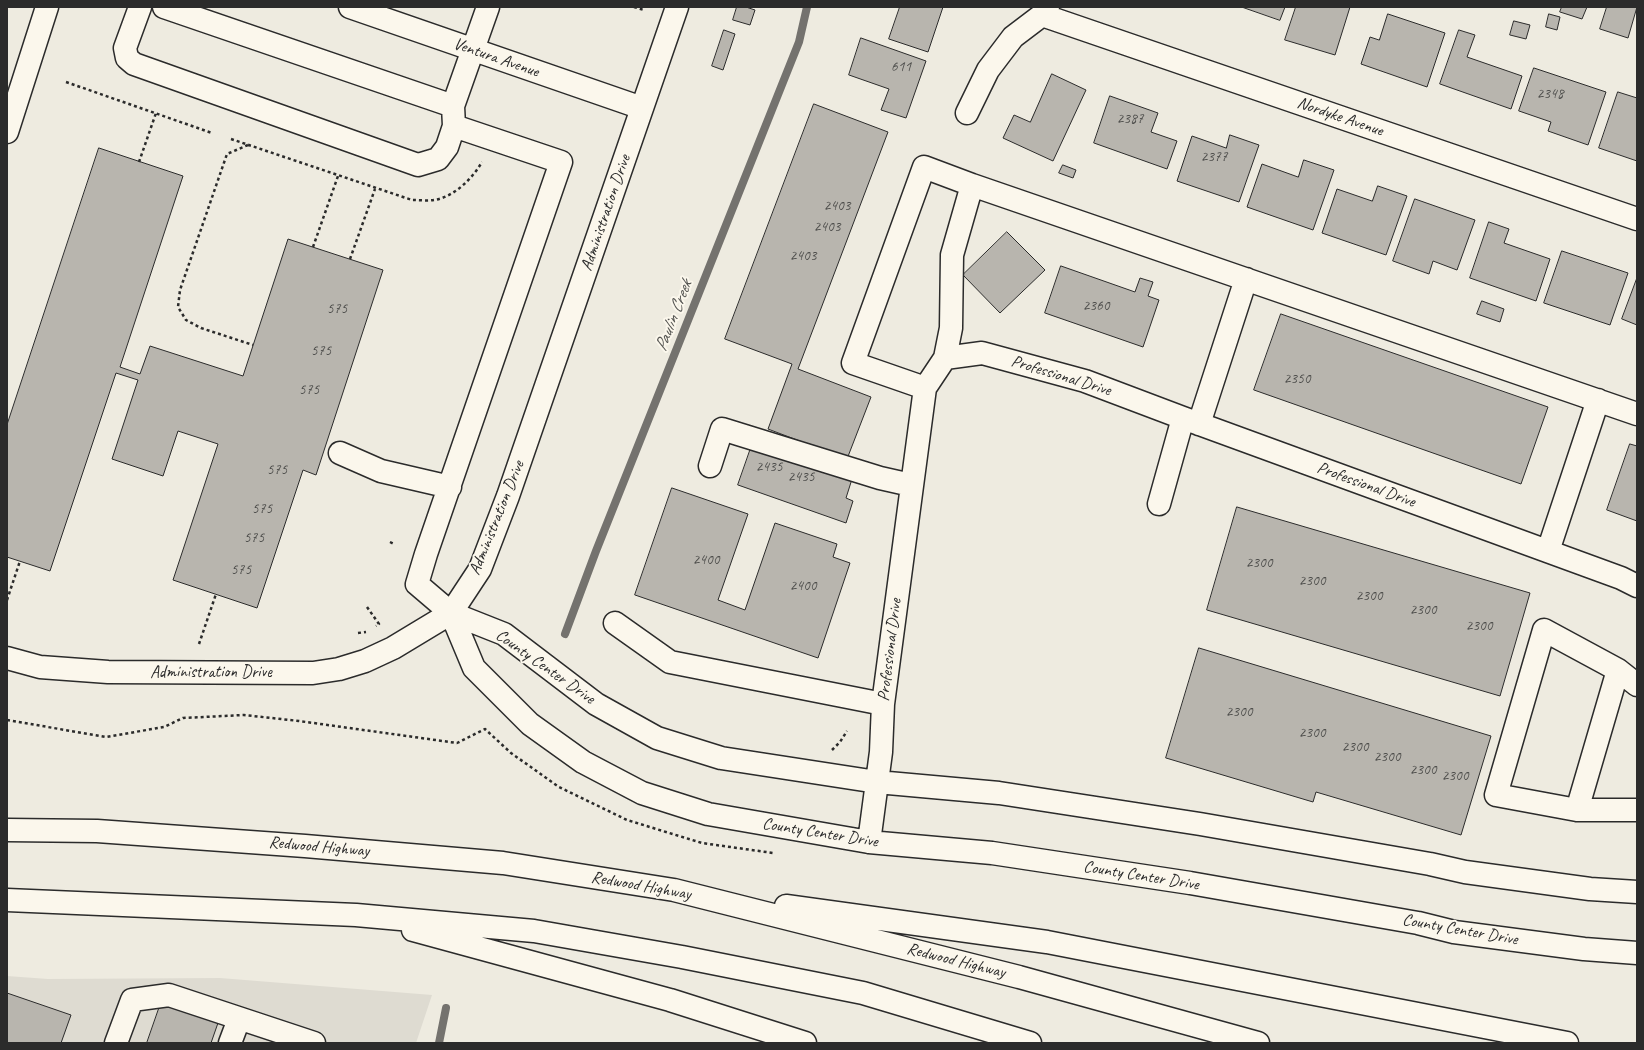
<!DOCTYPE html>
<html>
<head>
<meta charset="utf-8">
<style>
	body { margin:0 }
	#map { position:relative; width:1644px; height:1050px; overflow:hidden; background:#eeebe0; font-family:Caveat,sans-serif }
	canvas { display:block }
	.frame { position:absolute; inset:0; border:8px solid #2b2b2b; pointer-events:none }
</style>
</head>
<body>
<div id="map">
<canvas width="1644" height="1050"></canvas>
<div class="frame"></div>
</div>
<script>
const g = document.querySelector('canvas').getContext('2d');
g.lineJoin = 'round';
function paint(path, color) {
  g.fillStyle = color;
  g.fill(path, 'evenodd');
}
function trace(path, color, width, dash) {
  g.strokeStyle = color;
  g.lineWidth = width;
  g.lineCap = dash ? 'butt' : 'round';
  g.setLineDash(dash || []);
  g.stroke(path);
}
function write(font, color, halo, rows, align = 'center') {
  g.font = font + ' Caveat,sans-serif';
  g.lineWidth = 4;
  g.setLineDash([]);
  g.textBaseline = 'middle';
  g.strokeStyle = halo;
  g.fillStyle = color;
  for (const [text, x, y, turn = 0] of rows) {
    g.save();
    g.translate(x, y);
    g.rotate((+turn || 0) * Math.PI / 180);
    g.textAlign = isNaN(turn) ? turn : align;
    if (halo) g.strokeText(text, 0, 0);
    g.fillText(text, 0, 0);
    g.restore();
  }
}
const built = new Path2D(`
	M 7,976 L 48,979 L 220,978 L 432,995 L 416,1043 L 7,1043 Z`);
const stream = new Path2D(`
	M 565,634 L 596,551 L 799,42 L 807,7
	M 439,1043 L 446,1008`);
const building = new Path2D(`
	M 737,7 L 746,7 L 755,10 L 750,25 L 733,20 Z
	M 900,7 L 943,7 L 928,52 L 889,39 Z
	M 1242,7 L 1285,7 L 1280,20 Z
	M 1296,7 L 1350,7 L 1335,55 L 1285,40 Z
	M 1562,7 L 1587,7 L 1582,19 L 1560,12 Z
	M 1607,7 L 1637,7 L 1628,38 L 1600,29 Z
	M 1388,14 L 1445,33 L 1427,87 L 1361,64 L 1370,37 L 1379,40 Z
	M 1549,14 L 1560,17 L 1557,30 L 1546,27 Z
	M 1514,21 L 1530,25 L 1526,39 L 1510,35 Z
	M 724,30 L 735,34 L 723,70 L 712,66 Z
	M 1459,30 L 1475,35 L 1467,57 L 1522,76 L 1511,109 L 1440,84 Z
	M 861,38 L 926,61 L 906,118 L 881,110 L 889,89 L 849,75 Z
	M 1534,68 L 1606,92 L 1588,145 L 1548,131 L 1551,122 L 1519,111 Z
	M 1052,74 L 1086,90 L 1053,161 L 1003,138 L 1014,115 L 1030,122 Z
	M 1618,92 L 1637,98 L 1637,161 L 1599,148 Z
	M 1110,96 L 1158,113 L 1151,132 L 1177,141 L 1167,169 L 1094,143 Z
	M 814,104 L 888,132 L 798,369 L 871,397 L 847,459 L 768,429 L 792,364 L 725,339 Z
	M 1230,135 L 1259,145 L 1239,202 L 1177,181 L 1192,136 L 1226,148 Z
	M 99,148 L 183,176 L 120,367 L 140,374 L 150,346 L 243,376 L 288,239 L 383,270 L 316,475 L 303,470 L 257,608 L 173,580 L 218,444 L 178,431 L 163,476 L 112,459 L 138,380 L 116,373 L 50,571 L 7,557 L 7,425 Z
	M 1304,160 L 1334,170 L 1313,230 L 1247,207 L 1262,164 L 1298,177 Z
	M 1063,165 L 1076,170 L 1073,178 L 1059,173 Z
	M 1378,186 L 1407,196 L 1386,255 L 1322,233 L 1337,189 L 1372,201 Z
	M 1415,199 L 1475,220 L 1457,270 L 1433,261 L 1429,274 L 1393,261 Z
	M 1489,222 L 1509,229 L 1504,243 L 1550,259 L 1536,301 L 1470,278 Z
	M 1007,232 L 1045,270 L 1000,313 L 963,275 Z
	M 1562,251 L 1628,273 L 1610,325 L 1544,303 Z
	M 1061,266 L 1135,292 L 1140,278 L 1153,282 L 1148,296 L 1159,300 L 1143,347 L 1045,313 Z
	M 1637,278 L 1637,325 L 1622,319 Z
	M 1482,301 L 1504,309 L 1500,322 L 1477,314 Z
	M 1281,314 L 1548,407 L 1521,484 L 1254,390 Z
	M 1630,444 L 1637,446 L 1637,521 L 1607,510 Z
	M 752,445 L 852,479 L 846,498 L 853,501 L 846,523 L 738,485 Z
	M 672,488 L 748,514 L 718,600 L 745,610 L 775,523 L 837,544 L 833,557 L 850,563 L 818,658 L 635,595 Z
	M 1237,507 L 1530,593 L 1500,696 L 1207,610 Z
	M 1199,648 L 1491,736 L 1461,835 L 1316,792 L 1313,802 L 1166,758 Z
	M 7,993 L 71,1015 L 61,1043 L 7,1043 Z
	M 162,1000 L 219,1020 L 211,1043 L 147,1043 Z`);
const path = new Path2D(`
	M 634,7 L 644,10
	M 66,82 L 212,133
	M 231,139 L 412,200 C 419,200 427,201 434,200 C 454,197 472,179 482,162
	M 248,145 L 227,154 L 180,290 L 178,307 L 186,320 L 201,328 L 253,345
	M 139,162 L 156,113
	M 313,247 L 338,176
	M 350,259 L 375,189
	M 390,542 L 394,544
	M 7,600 L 20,561
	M 367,607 L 379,624 L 376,626
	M 358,633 L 366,632
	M 199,644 L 216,594
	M 7,720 L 106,737 L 164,727 L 183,718 L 244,715 L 299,721 L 457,743 L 485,729 L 511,753 L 559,787 L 627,820 L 702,843 L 773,853
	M 832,750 L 840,742 L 847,731`);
const minor = new Path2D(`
	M 140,7 L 125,48 L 127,58 L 134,64 L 418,165 L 438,159 L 447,147 L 454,126 L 453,106 L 488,7
	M 164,7 L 453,106
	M 350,7 L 642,108
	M 1042,15 L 1637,219
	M 967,113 L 988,70 L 1013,37 L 1042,15 L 1048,7
	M 454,126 L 561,162 L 426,554 L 417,584 L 451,613 L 504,634 L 596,704 L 657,738 L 721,758 L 877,782 L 999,793 L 1200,824 L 1430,864 L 1465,872 L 1590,889 L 1637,892
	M 7,132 L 47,7
	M 945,358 L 951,328 L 952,255 L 972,185
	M 925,388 L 853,363 L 924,167 L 972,185 L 1637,414
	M 1199,424 L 1246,279
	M 340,453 L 381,471 L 450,487
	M 710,466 L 722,429 L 880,478 L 911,485
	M 1159,504 L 1183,418
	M 1548,551 L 1598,400
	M 451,613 L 474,668 L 530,724 L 583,762 L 642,793 L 708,814 L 869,842 L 992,853 L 1190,883 L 1418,923 L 1454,932 L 1584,949 L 1637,953
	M 615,623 L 670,662 L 883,704
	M 7,658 L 40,667 L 108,672 L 313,673 L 339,669 L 365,661 L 393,648 L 451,613 L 480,569 L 508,496 L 677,7
	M 1637,685 L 1618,670 L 1544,630 L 1496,795 L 1577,810 L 1637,810
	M 1577,810 L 1618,670
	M 869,842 L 881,752 L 883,704 L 925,388 L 945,358 L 982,353 L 1085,381 L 1183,418 L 1621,578 L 1637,586
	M 116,1043 L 132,1000 L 169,995 L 314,1043
	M 230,1043 L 239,1019`);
const highway = new Path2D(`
	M 7,830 L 97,831 L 305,846 L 503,863 L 674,890 L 1019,977 L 1258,1043
	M 7,900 L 356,915 L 534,931 L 682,957 L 863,993 L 1030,1043
	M 786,906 L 1047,942 L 1567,1043
	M 413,930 L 670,1000 L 805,1043`);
const numberNames = [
	["611",901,67],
	["2348",1550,94],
	["2387",1130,119],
	["2377",1214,157],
	["2403",837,206],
	["2403",827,227],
	["2403",803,256],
	["2360",1096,306],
	["575",337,309],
	["575",321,351],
	["2350",1297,379],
	["575",309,390],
	["2435",769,467],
	["575",277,470],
	["2435",801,477],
	["575",262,509],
	["575",254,538],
	["2400",706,560],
	["2300",1259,563],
	["575",241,570],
	["2300",1312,581],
	["2400",803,586],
	["2300",1369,596],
	["2300",1423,610],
	["2300",1479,626],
	["2300",1239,712],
	["2300",1312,733],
	["2300",1355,747],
	["2300",1387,757],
	["2300",1423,770],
	["2300",1455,776]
];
const streetNames = [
	["Ventura Avenue",496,58,19],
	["Nordyke Avenue",1340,117,19],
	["Administration Drive",606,213,-71],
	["Professional Drive",1061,376,17],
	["Professional Drive",1366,485,20],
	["Administration Drive",497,518,-68],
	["Professional Drive",890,650,-83],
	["County Center Drive",545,667,35],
	["Administration Drive",211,673],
	["County Center Drive",820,833,9],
	["Redwood Highway",319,847,5],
	["County Center Drive",1141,876,9],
	["Redwood Highway",641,886,10],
	["County Center Drive",1460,930,10],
	["Redwood Highway",956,961,14]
];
const waterNames = [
	["Paulin Creek",674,316,-69]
];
paint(built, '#dedbd1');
trace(stream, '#74726e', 8);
paint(building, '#b8b5ae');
trace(building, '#2b2b2b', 1);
trace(minor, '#2b2b2b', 25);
trace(highway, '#2b2b2b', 25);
trace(path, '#2b2b2b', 2.5, [3, 3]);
trace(minor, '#fbf7ec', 22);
trace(highway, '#fbf7ec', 22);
write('15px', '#4e4e4c', null, numberNames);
write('17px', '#2b2b2b', '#fbf7ec', streetNames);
write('italic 18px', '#555552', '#fbf7ec', waterNames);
</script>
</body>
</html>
